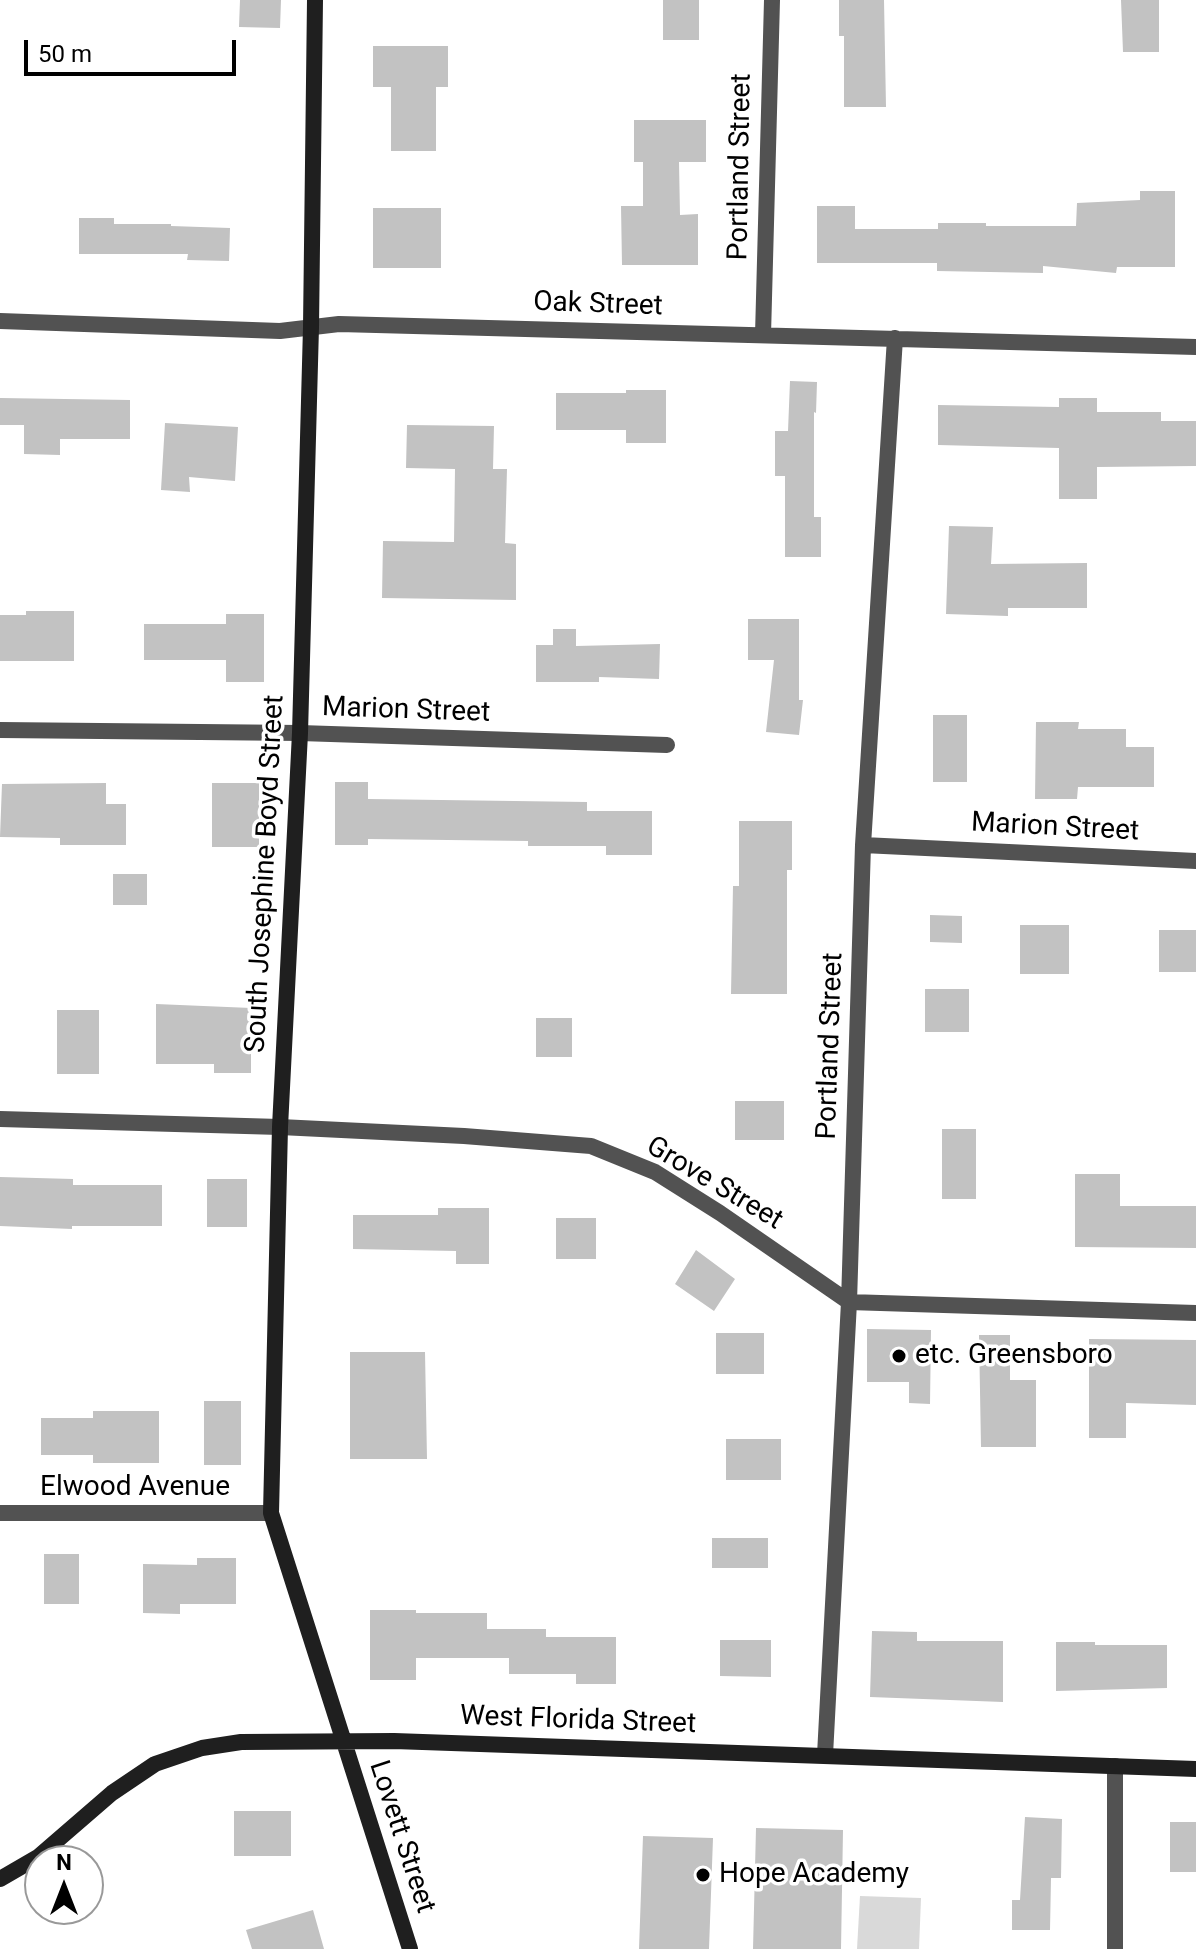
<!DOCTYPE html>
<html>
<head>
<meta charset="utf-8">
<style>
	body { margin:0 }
	#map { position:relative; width:1196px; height:1949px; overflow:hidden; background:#fff; font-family:Roboto,sans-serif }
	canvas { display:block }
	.north { position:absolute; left:24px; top:1845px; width:80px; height:80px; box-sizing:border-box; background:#fff; border:2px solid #999; border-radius:50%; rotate:0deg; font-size:22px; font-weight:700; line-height:32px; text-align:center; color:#000 }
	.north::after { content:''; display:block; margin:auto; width:28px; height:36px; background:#000; clip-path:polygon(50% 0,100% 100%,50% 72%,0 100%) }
	.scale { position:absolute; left:24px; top:40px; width:212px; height:36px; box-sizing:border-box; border:4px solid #000; border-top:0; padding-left:10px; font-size:24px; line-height:28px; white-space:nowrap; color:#000; -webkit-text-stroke:6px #fff; paint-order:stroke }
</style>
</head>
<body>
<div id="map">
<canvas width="1196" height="1949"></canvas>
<div class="north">N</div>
<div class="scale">50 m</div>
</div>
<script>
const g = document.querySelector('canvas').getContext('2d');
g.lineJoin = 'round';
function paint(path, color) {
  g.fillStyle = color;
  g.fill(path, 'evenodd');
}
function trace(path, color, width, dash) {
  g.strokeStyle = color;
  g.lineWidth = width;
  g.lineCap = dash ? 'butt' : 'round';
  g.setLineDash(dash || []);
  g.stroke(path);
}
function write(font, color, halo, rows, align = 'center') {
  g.font = font + ' Roboto,sans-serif';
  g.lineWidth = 7;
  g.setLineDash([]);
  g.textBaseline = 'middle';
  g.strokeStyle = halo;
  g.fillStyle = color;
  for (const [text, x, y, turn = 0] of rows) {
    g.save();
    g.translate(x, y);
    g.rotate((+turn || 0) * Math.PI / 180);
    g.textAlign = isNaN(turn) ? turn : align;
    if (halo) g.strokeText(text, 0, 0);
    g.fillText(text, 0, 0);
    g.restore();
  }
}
const green = new Path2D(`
	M 860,1896 L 921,1898 L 919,1949 L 857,1949 Z`);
const building = new Path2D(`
	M 240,0 L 281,0 L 280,28 L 239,27 Z
	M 663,0 L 699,0 L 699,40 L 663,40 Z
	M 839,0 L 884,0 L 886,107 L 844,107 L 844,36 L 839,36 Z
	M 1121,0 L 1159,0 L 1159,52 L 1123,52 Z
	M 373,46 L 448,46 L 448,87 L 436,87 L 436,151 L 391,151 L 391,87 L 373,87 Z
	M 634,120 L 706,120 L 706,162 L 679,162 L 680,215 L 698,214 L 698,265 L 622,265 L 621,206 L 643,206 L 643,162 L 634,162 Z
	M 1140,191 L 1175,191 L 1175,267 L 1117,267 L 1116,273 L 1043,266 L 1043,273 L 937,271 L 937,263 L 817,263 L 817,206 L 855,206 L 855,229 L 938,229 L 938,223 L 986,223 L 986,226 L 1076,226 L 1077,203 L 1140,200 Z
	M 373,208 L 441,208 L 441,268 L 373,268 Z
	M 79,218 L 114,218 L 114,224 L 171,224 L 171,226 L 230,228 L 229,261 L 187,260 L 188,254 L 79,254 Z
	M 790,381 L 817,382 L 816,413 L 814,412 L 814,517 L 821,517 L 821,557 L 785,557 L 785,476 L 775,476 L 775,431 L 788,431 Z
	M 626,390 L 666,390 L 666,443 L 626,443 L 626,430 L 556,430 L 556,393 L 626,393 Z
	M 0,398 L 130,400 L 130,439 L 60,439 L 60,455 L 24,454 L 24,425 L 0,425 Z
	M 1059,398 L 1097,398 L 1097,412 L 1161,412 L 1161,421 L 1196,421 L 1196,466 L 1097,467 L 1097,499 L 1059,499 L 1059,448 L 938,445 L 938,405 L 1059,407 Z
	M 165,423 L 238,427 L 235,481 L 189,477 L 190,492 L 161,490 Z
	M 407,425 L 494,426 L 493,469 L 507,469 L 505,543 L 516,544 L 516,600 L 382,598 L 383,541 L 454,542 L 455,469 L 406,468 Z
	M 949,526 L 993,527 L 991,564 L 1087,563 L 1087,608 L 1008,608 L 1008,616 L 946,614 Z
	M 26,611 L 74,611 L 74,661 L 0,661 L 0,615 L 26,615 Z
	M 226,614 L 264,614 L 264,682 L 226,682 L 226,660 L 144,660 L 144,624 L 226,624 Z
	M 748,619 L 799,619 L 799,700 L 803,700 L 799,735 L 766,732 L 774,660 L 748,660 Z
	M 553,629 L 576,629 L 576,646 L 660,644 L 659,679 L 599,677 L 599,682 L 536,682 L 536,645 L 553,645 Z
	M 933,715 L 967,715 L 967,782 L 933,782 Z
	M 1036,722 L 1079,722 L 1078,729 L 1126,729 L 1126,747 L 1154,747 L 1154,787 L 1078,787 L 1077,799 L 1035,799 Z
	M 335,782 L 368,782 L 368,799 L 587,802 L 587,811 L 652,811 L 652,855 L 606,855 L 606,846 L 528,846 L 528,841 L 368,839 L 368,845 L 335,845 Z
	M 106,783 L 106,804 L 126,804 L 126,845 L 60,845 L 60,838 L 0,837 L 2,784 Z
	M 212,783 L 259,783 L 259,847 L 212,847 Z
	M 739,821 L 792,821 L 792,870 L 787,870 L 787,994 L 731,994 L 733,886 L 739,886 Z
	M 113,874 L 147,874 L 147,905 L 113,905 Z
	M 930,915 L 962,916 L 962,943 L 930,942 Z
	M 1020,925 L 1069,925 L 1069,974 L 1020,974 Z
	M 1159,930 L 1196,930 L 1196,972 L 1159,972 Z
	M 925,989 L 969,989 L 969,1032 L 925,1032 Z
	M 156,1004 L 251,1008 L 251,1073 L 214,1073 L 214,1064 L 156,1064 Z
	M 57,1010 L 99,1010 L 99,1074 L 57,1074 Z
	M 536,1018 L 572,1018 L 572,1057 L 536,1057 Z
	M 735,1101 L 784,1101 L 784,1140 L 735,1140 Z
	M 942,1129 L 976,1129 L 976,1199 L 942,1199 Z
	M 1075,1174 L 1120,1174 L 1120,1206 L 1196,1206 L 1196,1248 L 1075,1247 Z
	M 0,1177 L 73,1179 L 73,1185 L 162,1185 L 162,1226 L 72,1226 L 72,1229 L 0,1226 Z
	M 207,1179 L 247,1179 L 247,1227 L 207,1227 Z
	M 438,1208 L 489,1208 L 489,1264 L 456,1264 L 456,1251 L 353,1249 L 353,1215 L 438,1215 Z
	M 556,1218 L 596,1218 L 596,1259 L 556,1259 Z
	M 696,1250 L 735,1279 L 714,1311 L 675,1284 Z
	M 867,1329 L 931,1330 L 930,1404 L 909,1403 L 909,1382 L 867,1382 Z
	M 716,1333 L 764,1333 L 764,1374 L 716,1374 Z
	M 979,1335 L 1010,1335 L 1010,1380 L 1036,1380 L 1036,1447 L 981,1447 Z
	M 1089,1339 L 1196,1340 L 1196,1405 L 1126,1403 L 1126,1438 L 1089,1438 Z
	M 350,1352 L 425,1352 L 427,1459 L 350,1459 Z
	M 204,1401 L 241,1401 L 241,1465 L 204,1465 Z
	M 93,1411 L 159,1411 L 159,1463 L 93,1463 L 93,1455 L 41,1455 L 41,1418 L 93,1418 Z
	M 726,1439 L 781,1439 L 781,1480 L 726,1480 Z
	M 712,1538 L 768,1538 L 768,1568 L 712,1568 Z
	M 44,1554 L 79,1554 L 79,1604 L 44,1604 Z
	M 197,1558 L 236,1558 L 236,1604 L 180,1604 L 180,1614 L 143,1613 L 143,1564 L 197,1565 Z
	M 370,1610 L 416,1610 L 416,1613 L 487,1613 L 487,1629 L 546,1629 L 546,1637 L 616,1637 L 616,1684 L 576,1684 L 576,1674 L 509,1674 L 509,1658 L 416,1658 L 416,1680 L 370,1680 Z
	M 872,1631 L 917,1632 L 917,1641 L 1003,1641 L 1003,1702 L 870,1697 Z
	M 720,1640 L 771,1640 L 771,1677 L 720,1676 Z
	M 1056,1642 L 1095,1642 L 1095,1645 L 1167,1645 L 1167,1688 L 1056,1691 Z
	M 234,1811 L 291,1811 L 291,1856 L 234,1856 Z
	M 1025,1817 L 1062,1819 L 1061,1878 L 1051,1878 L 1050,1930 L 1012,1930 L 1012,1900 L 1020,1900 Z
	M 1170,1822 L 1196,1822 L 1196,1872 L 1170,1872 Z
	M 756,1828 L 843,1830 L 841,1949 L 753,1949 Z
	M 643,1836 L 713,1838 L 709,1949 L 639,1949 Z
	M 313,1910 L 324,1949 L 252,1949 L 246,1930 Z`);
const street = new Path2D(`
	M 0,321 L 280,331 L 339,324 L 1196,347
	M 763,335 L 772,0
	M 0,730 L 300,733 L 667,745
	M 863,845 L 1196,861
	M 0,1119 L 280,1127 L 464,1136 L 591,1146 L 655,1172 L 720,1213 L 849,1302 L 1196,1313
	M 0,1513 L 271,1513
	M 825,1755 L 849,1302 L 863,845 L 895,338
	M 1115,1766 L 1115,1949`);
const secondary = new Path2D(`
	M 315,0 L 311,327 L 300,733 L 280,1127 L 271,1513 L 410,1949
	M 0,1879 L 38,1857 L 112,1793 L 155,1764 L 202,1748 L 241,1742 L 394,1741 L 1196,1769`);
const markers = [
	[899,1356,8,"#000"],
	[703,1875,8,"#000"]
];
const streetNames = [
	["Portland Street",741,167,-89],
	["Oak Street",598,305,2],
	["Marion Street",406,711,2],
	["Marion Street",1055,828,3],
	["South Josephine Boyd Street",266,874,-87],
	["Portland Street",831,1046,-88],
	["Grove Street",714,1184,31],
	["Elwood Avenue",135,1488],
	["West Florida Street",578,1721,2],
	["Lovett Street",401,1837,72]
];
const poiNames = [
	["etc. Greensboro",915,1356],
	["Hope Academy",719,1875]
];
paint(green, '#d9d9d9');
paint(building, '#c2c2c2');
trace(street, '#525252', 16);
trace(secondary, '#1f1f1f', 16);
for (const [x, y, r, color] of markers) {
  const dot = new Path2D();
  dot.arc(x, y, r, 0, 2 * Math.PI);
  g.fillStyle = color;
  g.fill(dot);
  trace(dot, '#fff', 3);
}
write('28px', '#000', '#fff', streetNames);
write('28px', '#000', '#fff', poiNames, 'left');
</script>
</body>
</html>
